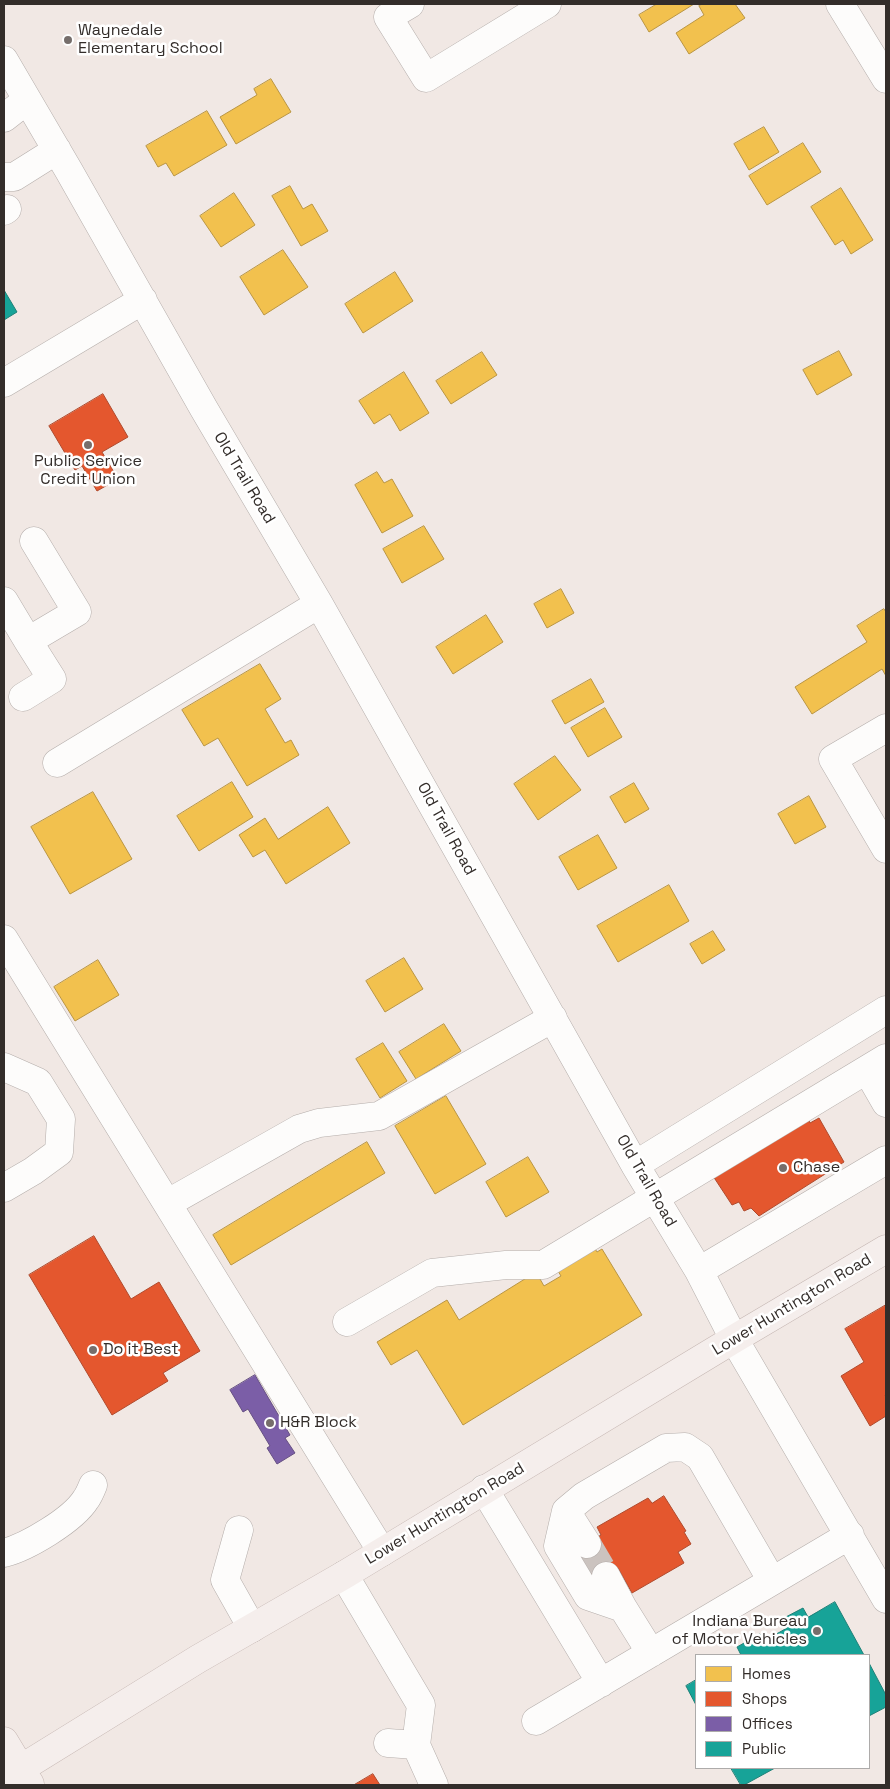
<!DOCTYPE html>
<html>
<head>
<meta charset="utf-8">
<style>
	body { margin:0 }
	#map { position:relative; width:890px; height:1789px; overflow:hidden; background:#f1e8e4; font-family:"Space Grotesk",sans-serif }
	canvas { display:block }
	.frame { position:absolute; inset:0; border:5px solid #332d2a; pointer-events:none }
	.legend { position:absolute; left:695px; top:1654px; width:175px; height:115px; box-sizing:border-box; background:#fff; border:1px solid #adabaa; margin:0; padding:6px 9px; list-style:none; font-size:15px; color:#332d2a }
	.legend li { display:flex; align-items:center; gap:10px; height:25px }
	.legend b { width:25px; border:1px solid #adabaa }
</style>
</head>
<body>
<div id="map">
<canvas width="890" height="1789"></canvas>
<div class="frame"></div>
<ul class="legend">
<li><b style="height:14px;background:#f2c14e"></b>Homes</li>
<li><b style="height:14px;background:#e4572e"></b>Shops</li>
<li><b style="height:14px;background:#7b5ea7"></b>Offices</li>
<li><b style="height:14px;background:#17a398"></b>Public</li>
</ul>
</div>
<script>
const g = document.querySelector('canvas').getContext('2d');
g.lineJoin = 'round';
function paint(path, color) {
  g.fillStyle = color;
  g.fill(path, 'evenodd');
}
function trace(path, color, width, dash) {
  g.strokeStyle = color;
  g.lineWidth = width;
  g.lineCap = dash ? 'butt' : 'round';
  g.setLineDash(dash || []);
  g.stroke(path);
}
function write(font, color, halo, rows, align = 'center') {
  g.font = font + ' "Space Grotesk",sans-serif';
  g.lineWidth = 5;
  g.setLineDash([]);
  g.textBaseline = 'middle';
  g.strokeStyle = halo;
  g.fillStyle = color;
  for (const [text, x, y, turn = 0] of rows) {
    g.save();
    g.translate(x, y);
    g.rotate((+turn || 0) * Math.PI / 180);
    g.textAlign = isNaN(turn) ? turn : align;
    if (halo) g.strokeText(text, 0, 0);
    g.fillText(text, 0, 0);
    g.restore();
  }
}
const homes = new Path2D(`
	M 657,4 L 694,4 L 649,32 L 639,15 Z
	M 703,4 L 735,4 L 745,18 L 689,54 L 676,33 L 704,15 L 699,6 Z
	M 271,79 L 291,112 L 236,144 L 220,117 L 257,95 L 254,89 Z
	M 207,111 L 227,145 L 174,176 L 166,163 L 158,167 L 146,146 Z
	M 764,127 L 779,152 L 749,170 L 734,144 Z
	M 803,143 L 821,172 L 767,205 L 749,176 Z
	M 290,186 L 303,209 L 312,204 L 328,231 L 301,246 L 272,196 Z
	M 841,188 L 873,240 L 851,254 L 843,240 L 835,245 L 811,207 Z
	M 234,193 L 255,225 L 221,247 L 200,216 Z
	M 283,250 L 308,287 L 264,315 L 240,277 Z
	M 395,272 L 413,301 L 363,333 L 345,304 Z
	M 839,351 L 852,375 L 817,395 L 803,370 Z
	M 482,352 L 497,375 L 451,404 L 436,381 Z
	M 404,372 L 429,413 L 400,431 L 390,414 L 374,424 L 359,401 Z
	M 377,472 L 384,483 L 392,479 L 413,516 L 382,533 L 355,485 Z
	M 424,526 L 444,559 L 402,583 L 383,549 Z
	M 561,589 L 574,613 L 547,628 L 534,604 Z
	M 884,609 L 886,612 L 886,676 L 882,669 L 812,714 L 795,687 L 867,642 L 857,626 Z
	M 486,615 L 503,642 L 453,674 L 436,647 Z
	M 260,664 L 281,699 L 265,709 L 285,743 L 291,740 L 299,755 L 247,786 L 218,738 L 204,746 L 182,710 Z
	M 591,679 L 604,702 L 565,724 L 552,701 Z
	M 605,708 L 622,737 L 588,757 L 571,728 Z
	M 555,756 L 581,790 L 538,820 L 514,784 Z
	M 232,782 L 253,817 L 199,851 L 177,816 Z
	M 634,783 L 649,809 L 625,823 L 610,797 Z
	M 93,792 L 132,859 L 70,894 L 31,827 Z
	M 809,796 L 826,827 L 795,844 L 778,814 Z
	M 328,807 L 350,843 L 286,884 L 265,850 L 253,857 L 239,835 L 265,818 L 278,839 Z
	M 598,835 L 617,868 L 578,890 L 559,857 Z
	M 669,885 L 689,921 L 618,962 L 597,926 Z
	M 713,931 L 725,950 L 702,964 L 690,944 Z
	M 404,958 L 423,989 L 385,1012 L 366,981 Z
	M 98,960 L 119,995 L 75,1021 L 54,987 Z
	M 444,1024 L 461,1051 L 416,1079 L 399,1052 Z
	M 383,1043 L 407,1081 L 380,1098 L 356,1059 Z
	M 446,1096 L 486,1164 L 435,1194 L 395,1126 Z
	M 367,1142 L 385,1173 L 231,1265 L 213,1235 Z
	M 528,1157 L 549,1192 L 506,1217 L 486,1182 Z
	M 589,1239 L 597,1252 L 602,1249 L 642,1315 L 463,1425 L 417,1350 L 391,1365 L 377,1342 L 447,1300 L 459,1320 L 536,1272 L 544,1286 L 561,1276 L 552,1261 Z`);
const shops = new Path2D(`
	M 103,394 L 128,437 L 102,452 L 118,479 L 97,491 L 82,466 L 75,470 L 49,426 Z
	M 808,1118 L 810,1123 L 819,1118 L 844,1162 L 759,1216 L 751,1208 L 744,1211 L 739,1202 L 732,1205 L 713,1176 Z
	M 94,1236 L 131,1299 L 159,1282 L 200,1351 L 163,1373 L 168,1381 L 112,1415 L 29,1275 Z
	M 886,1305 L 886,1394 L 885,1395 L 886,1397 L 886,1416 L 870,1426 L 841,1376 L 864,1362 L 845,1329 Z
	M 664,1496 L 686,1531 L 684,1532 L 691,1544 L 678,1552 L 684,1563 L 632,1593 L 618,1568 L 593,1583 L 574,1551 L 601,1535 L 597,1527 L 648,1498 L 652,1503 Z
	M 373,1774 L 380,1785 L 354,1785 Z`);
const offices = new Path2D(`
	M 255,1375 L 290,1435 L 285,1438 L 295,1453 L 277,1464 L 267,1448 L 270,1446 L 248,1409 L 243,1412 L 230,1390 Z`);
const public = new Path2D(`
	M 4,290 L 17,312 L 4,320 Z
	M 835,1602 L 864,1655 L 741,1655 L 737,1647 L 760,1634 L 764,1641 L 787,1628 L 782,1619 L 803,1608 L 808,1617 Z
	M 869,1663 L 886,1695 L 886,1707 L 869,1716 Z
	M 696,1680 L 696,1705 L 686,1686 Z
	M 731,1768 L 775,1768 L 744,1785 L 741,1785 Z`);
const minorTunnel = new Path2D(`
	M 587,1544 L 606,1576`);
const minor = new Path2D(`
	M 410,4 L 388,17 L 426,78 L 547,4
	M 840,4 L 886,79
	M 4,60 L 69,171 L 204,409 L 319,604 L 635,1165 L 699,1271 L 734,1339 L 886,1599
	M 4,118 L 27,100
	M 4,177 L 14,177 L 57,150
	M 4,211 L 7,209
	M 4,383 L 143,300
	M 4,601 L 28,641 L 77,612 L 34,541
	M 23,697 L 52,679 L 28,641
	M 886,728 L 833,759 L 886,849
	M 57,763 L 319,604
	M 4,939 L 382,1552
	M 4,1067 L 38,1082 L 61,1119 L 59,1152 L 33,1171 L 4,1188
	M 867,1070 L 886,1103
	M 635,1165 L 886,1010
	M 168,1203 L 299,1129 L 319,1123 L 379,1116 L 553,1018
	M 699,1271 L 886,1160
	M 347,1322 L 432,1273 L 506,1265 L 543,1265 L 886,1058
	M 484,1489 L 601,1683
	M 566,1511 L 587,1544
	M 239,1530 L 225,1580 L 252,1628
	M 4,1553 C 27,1547 73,1520 86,1499 C 89,1495 91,1490 93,1485
	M 344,1575 L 421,1705 L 416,1745 L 434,1785
	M 606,1576 L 623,1608
	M 651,1653 L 623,1608 L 588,1596 L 558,1546 L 566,1511 L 584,1496 L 666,1448 L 685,1447 L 700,1457 L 772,1581
	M 536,1721 L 850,1535
	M 388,1743 L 416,1745`);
const major = new Path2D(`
	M 4,1741 L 30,1784
	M 4,1779 L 198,1659 L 344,1575 L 734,1339 L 886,1249`);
const markers = [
	[68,40,5,"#766e6b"],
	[88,445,5,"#766e6b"],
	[783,1168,5,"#766e6b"],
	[93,1350,5,"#766e6b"],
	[270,1423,5,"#766e6b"],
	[817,1631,5,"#766e6b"]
];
const poiNames = [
	["Waynedale",78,31],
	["Elementary School",78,49],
	["Public Service",88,462,"center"],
	["Credit Union",88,480,"center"],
	["Chase",793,1168],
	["Do it Best",103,1350],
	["H&R Block",280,1423],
	["Indiana Bureau",807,1622,"right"],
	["of Motor Vehicles",807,1640,"right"]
];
const streetNames = [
	["Old Trail Road",244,478,59],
	["Old Trail Road",446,829,61],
	["Old Trail Road",646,1181,60],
	["Lower Huntington Road",792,1305,-31],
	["Lower Huntington Road",445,1514,-31]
];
paint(homes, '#f2c14e');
trace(homes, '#b99543', 1);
paint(shops, '#e4572e');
trace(shops, '#af4a2d', 1);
paint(offices, '#7b5ea7');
trace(offices, '#654f82', 1);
paint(public, '#17a398');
trace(public, '#1f8077', 1);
trace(minorTunnel, '#cbc3bf', 28, [28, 14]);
trace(minor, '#b4adaa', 29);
trace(major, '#c4b5b1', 29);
trace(minor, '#fdfcfb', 28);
trace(major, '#f5eeec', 28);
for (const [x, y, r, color] of markers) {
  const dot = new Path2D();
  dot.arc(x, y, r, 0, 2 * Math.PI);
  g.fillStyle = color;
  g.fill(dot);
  trace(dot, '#fff', 2);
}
write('16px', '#332d2a', '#fff', poiNames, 'left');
write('16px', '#332d2a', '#fff', streetNames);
</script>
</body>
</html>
